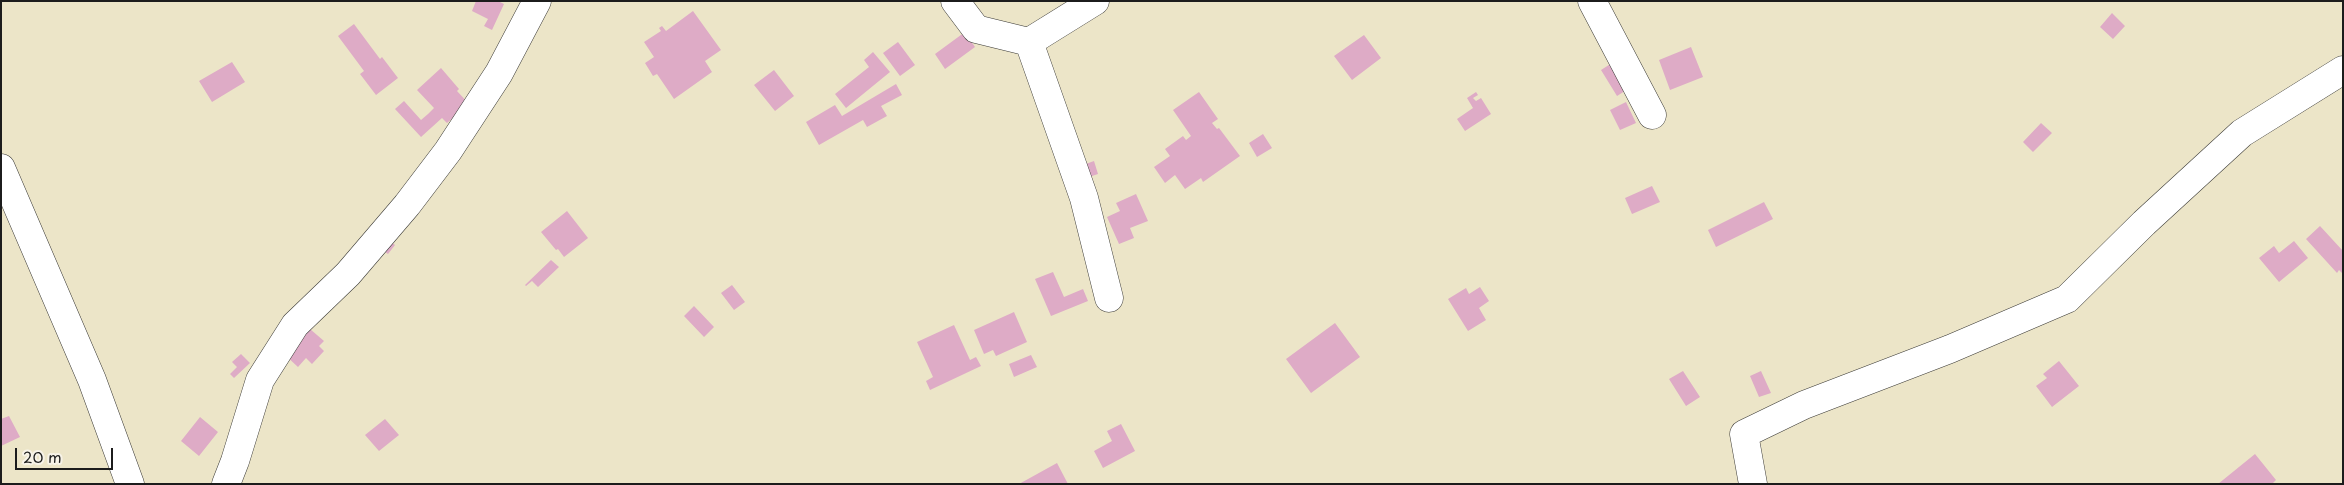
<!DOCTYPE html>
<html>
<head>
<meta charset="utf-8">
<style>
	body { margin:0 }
	#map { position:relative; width:2344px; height:485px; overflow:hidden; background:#ece5c8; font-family:"Playpen Sans",sans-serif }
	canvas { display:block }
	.frame { position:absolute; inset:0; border:2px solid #1c1c1c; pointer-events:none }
	.scale { position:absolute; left:15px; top:448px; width:98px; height:22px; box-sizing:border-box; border:2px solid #1c1c1c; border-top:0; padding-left:6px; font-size:15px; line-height:18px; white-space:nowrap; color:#1c1c1c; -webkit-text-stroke:4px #f7f3e8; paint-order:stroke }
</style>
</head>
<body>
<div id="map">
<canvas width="2344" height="485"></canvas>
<div class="frame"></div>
<div class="scale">20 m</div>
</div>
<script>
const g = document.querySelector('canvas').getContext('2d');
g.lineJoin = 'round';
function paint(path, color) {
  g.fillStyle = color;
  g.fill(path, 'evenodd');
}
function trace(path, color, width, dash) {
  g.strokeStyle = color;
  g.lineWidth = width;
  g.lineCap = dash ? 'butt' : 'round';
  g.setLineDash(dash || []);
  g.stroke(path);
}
const building = new Path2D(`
	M 476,1 L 498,1 L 504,4 L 492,30 L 484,26 L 488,19 L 472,11 Z
	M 693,11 L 721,50 L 705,61 L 712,72 L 674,99 L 657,74 L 653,76 L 645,63 L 654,57 L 644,42 L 661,31 L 659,28 L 662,26 L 666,31 Z
	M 2112,13 L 2125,26 L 2113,39 L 2100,27 Z
	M 354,24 L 380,59 L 382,57 L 398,78 L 376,95 L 360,74 L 364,71 L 338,36 Z
	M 965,32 L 975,47 L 945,69 L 935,54 Z
	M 1364,35 L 1381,58 L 1352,80 L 1334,56 Z
	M 898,42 L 915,65 L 900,76 L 883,53 Z
	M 1691,47 L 1703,77 L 1670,90 L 1659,60 Z
	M 873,52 L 890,72 L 846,108 L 835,94 L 869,67 L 864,60 Z
	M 232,62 L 245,82 L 212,102 L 199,81 Z
	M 1612,63 L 1628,89 L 1617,96 L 1601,70 Z
	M 441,68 L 459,89 L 457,91 L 469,104 L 447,123 L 442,118 L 421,137 L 395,109 L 404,101 L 421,120 L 428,114 L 434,108 L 417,90 Z
	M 774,70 L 794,96 L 775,111 L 754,85 Z
	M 896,84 L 902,95 L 881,106 L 887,116 L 867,127 L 863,120 L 819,145 L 806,122 L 835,105 L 842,116 Z
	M 1199,92 L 1218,119 L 1212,123 L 1217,129 L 1219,128 L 1240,156 L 1203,182 L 1201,178 L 1185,189 L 1175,175 L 1165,183 L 1154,167 L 1170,156 L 1165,149 L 1183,136 L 1186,140 L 1191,136 L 1173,110 Z
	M 1476,92 L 1478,95 L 1473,98 L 1476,101 L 1481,98 L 1491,114 L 1465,131 L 1457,119 L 1473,108 L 1467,98 Z
	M 1626,102 L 1636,123 L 1620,130 L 1610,110 Z
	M 2041,123 L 2052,133 L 2033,152 L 2023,142 Z
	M 1263,134 L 1272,148 L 1257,157 L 1249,143 Z
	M 1094,161 L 1098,174 L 1086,178 L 1083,165 Z
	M 1652,186 L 1660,202 L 1632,214 L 1625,198 Z
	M 1136,194 L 1148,221 L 1130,228 L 1134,238 L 1119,244 L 1107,217 L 1120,211 L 1116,203 Z
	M 1764,202 L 1773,219 L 1716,247 L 1708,230 Z
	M 567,211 L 588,238 L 564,257 L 558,249 L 556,250 L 541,232 Z
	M 2320,226 L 2343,251 L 2343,274 L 2339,270 L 2337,273 L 2306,239 Z
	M 385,237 L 395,245 L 388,254 L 378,247 Z
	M 2294,241 L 2308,258 L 2279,282 L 2259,258 L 2274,246 L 2279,253 Z
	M 551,260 L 559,267 L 538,287 L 532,281 L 526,286 L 525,285 Z
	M 1053,272 L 1064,297 L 1083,289 L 1088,301 L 1051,316 L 1035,279 Z
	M 732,285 L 745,302 L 734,310 L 721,293 Z
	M 1480,287 L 1489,301 L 1479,308 L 1486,320 L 1468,331 L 1448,299 L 1466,288 L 1469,294 Z
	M 694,306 L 714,327 L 704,337 L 684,316 Z
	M 1014,312 L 1027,342 L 996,356 L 993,350 L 984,354 L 974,330 Z
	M 1335,323 L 1360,357 L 1311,393 L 1286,359 Z
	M 954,325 L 970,360 L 976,357 L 981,366 L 930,390 L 926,381 L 933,377 L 917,342 Z
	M 310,329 L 324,341 L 319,346 L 324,351 L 312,364 L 306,358 L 298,367 L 285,355 Z
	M 241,354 L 250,363 L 234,378 L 230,374 L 237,367 L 232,362 Z
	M 1031,355 L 1037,367 L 1014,377 L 1009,364 Z
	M 2059,361 L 2079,386 L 2052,407 L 2036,386 L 2047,378 L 2043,374 Z
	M 1683,371 L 1700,397 L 1686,406 L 1669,379 Z
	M 1761,371 L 1771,393 L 1759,397 L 1750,376 Z
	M 9,416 L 20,437 L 1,446 L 1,419 Z
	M 200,417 L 218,432 L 199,456 L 181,441 Z
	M 385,419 L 399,435 L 379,451 L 365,435 Z
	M 1121,424 L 1135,451 L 1103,468 L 1094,451 L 1112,441 L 1107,431 Z
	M 2255,454 L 2276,480 L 2272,484 L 2218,484 Z
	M 1057,463 L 1068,484 L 1019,484 Z`);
const minor = new Path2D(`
	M 955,1 L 976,29 L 1029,42 L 1095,1
	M 1592,1 L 1652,115
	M 1029,42 L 1084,198 L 1109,298
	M 1,168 L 92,380 L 130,484
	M 226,484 L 235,461 L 260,380 L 295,325 L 348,274 L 407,205 L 448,151 L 499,73 L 537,1
	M 1753,484 L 1744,434 L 1804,405 L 1950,349 L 2067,299 L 2144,223 L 2242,133 L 2343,70`);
paint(building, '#deabc6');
trace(minor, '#3b3a36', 29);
trace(minor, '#fff', 28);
</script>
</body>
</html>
